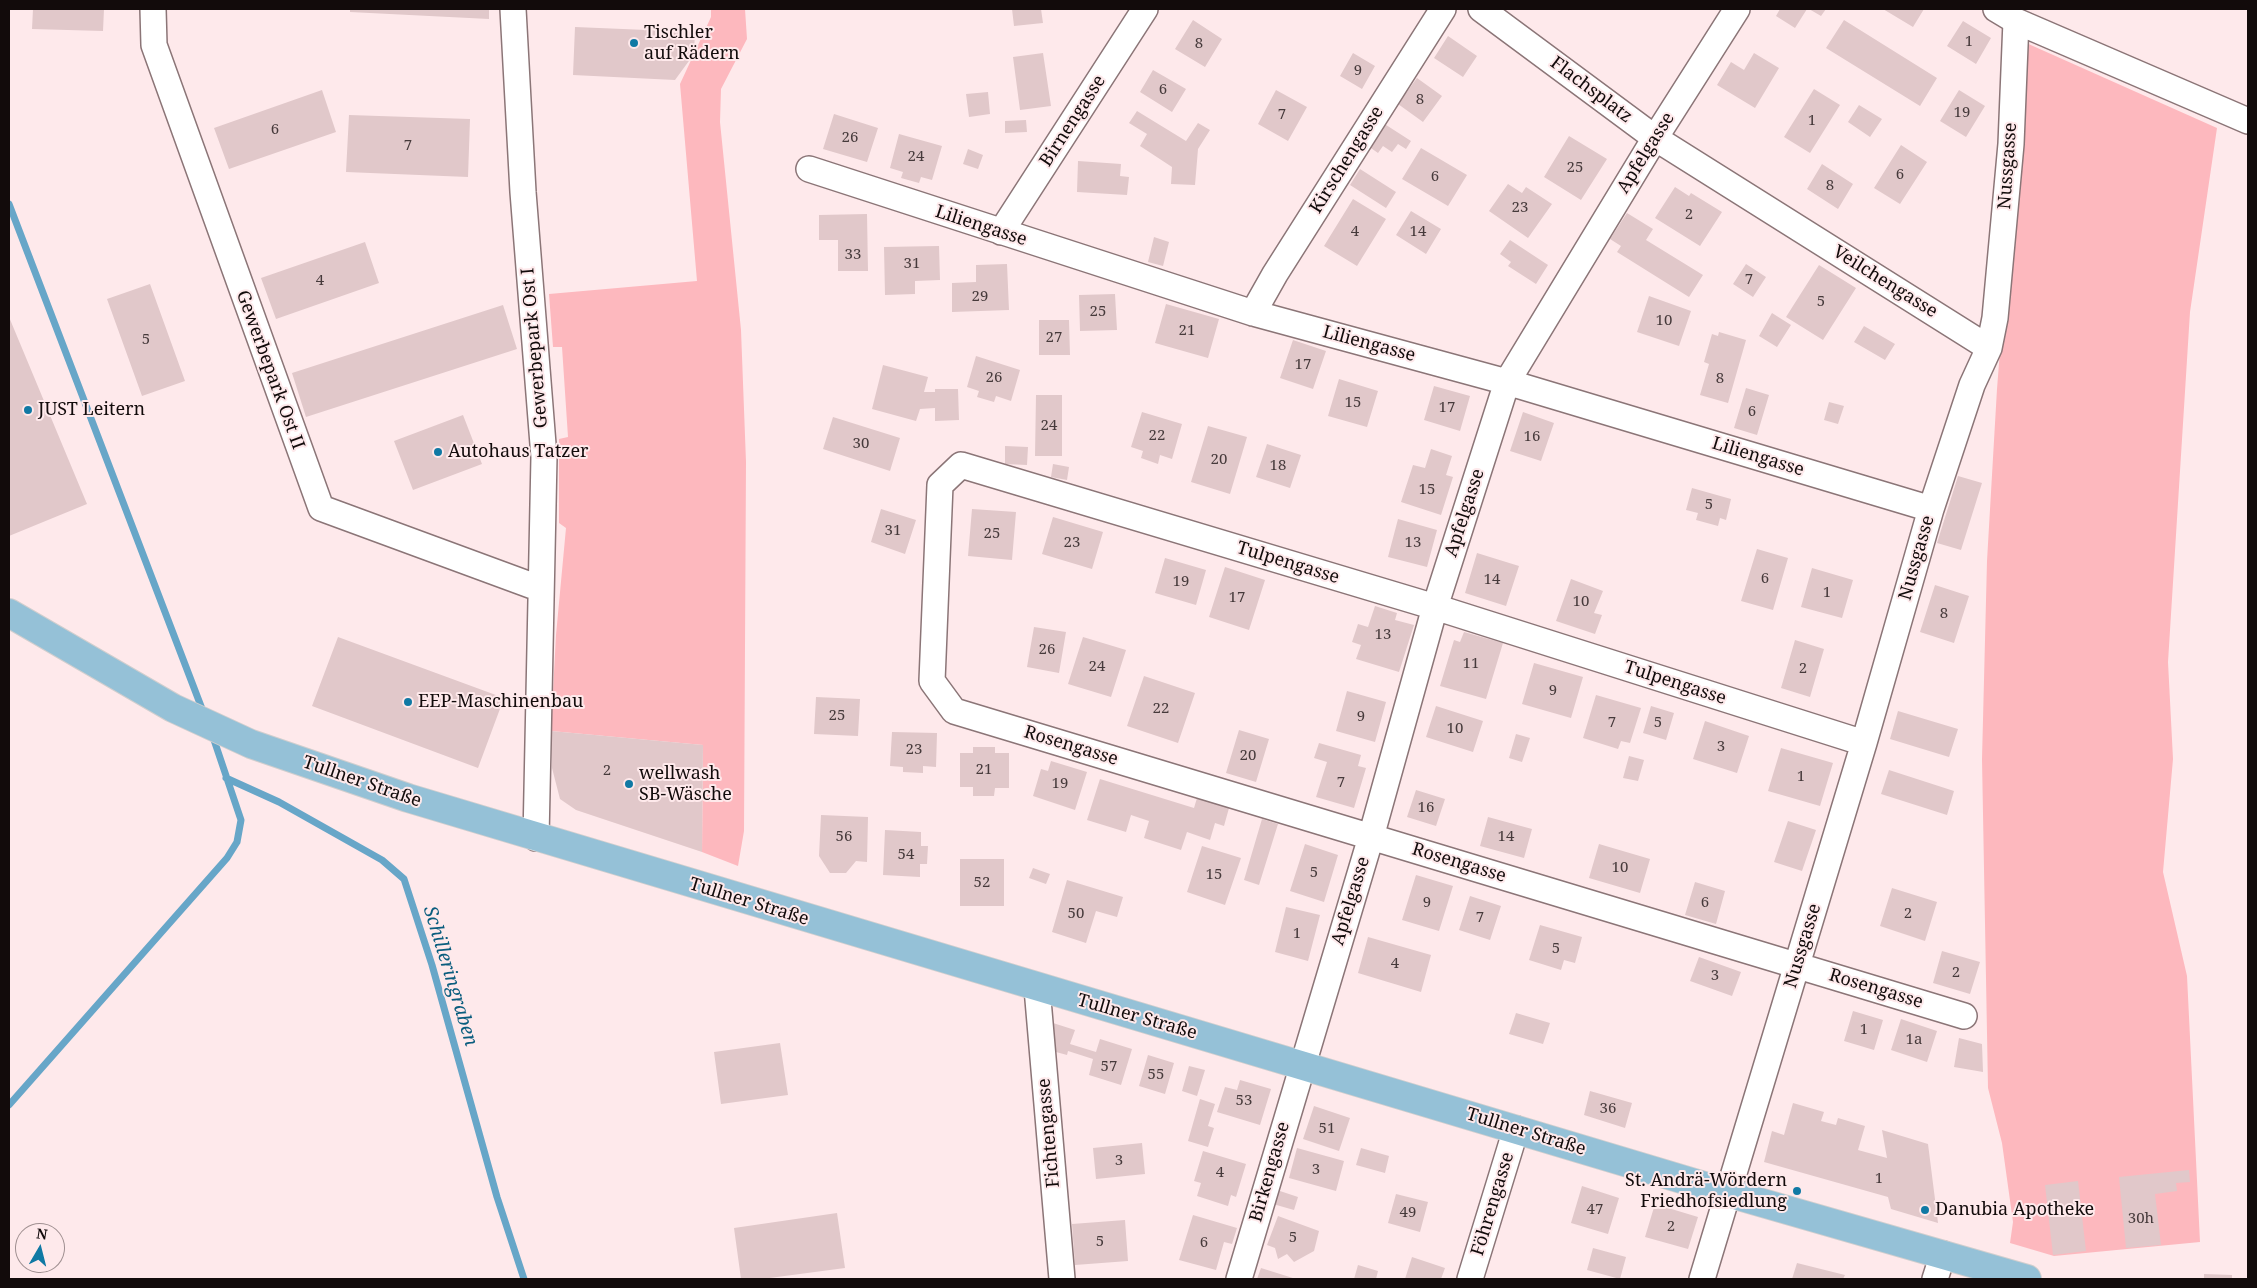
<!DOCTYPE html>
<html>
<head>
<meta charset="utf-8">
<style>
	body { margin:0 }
	#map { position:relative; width:2257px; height:1288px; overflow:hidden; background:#fee9eb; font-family:"Noto Serif",serif }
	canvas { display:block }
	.frame { position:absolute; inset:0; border:10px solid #120b0b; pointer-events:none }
	.north { position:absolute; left:15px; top:1223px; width:50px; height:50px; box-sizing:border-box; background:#fee9eb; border:1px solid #a09091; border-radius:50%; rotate:8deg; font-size:14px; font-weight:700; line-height:20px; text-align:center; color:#120b0b }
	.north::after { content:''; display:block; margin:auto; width:18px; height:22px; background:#1079a4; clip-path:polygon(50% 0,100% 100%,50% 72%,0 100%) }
</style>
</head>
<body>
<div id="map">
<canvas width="2257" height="1288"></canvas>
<div class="frame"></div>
<div class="north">N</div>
</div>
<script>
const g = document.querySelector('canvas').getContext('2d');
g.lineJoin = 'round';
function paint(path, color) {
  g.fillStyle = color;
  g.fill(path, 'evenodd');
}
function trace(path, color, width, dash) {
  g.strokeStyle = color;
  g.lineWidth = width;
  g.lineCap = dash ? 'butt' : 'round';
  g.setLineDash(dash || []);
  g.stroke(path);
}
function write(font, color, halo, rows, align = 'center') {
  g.font = font + ' "Noto Serif",serif';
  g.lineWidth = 4;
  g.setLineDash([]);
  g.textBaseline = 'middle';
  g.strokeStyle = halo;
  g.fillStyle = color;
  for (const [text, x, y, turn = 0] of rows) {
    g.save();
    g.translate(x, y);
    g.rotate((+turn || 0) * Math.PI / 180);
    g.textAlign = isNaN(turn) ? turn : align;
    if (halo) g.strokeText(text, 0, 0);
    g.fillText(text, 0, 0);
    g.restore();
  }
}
const green = new Path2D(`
	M 711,9 L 745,9 L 747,39 L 721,89 L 720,122 L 741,330 L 746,462 L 744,831 L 738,866 L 702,852 L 703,745 L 551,731 L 556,635 L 566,528 L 559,523 L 559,439 L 568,437 L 562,347 L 553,347 L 549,294 L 697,281 L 680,84 L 711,17 Z
	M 2024,42 L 2217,128 L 2190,312 L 2168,662 L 2173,759 L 2163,872 L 2187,976 L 2200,1242 L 2054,1256 L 2010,1243 L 2013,1222 L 2002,1143 L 1988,1088 L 1982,759 L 1987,561 L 1997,389 Z`);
const stream = new Path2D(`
	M 9,204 L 204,714
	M 226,778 L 279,802 L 382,860 L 404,879 L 432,965 L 497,1197 L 524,1279
	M 9,1105 L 227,858 L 237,842 L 241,820 L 212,734`);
const building = new Path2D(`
	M 33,9 L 104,9 L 103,31 L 32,29 Z
	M 350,9 L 489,9 L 489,19 L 350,12 Z
	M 1012,9 L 1041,9 L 1043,23 L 1014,26 Z
	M 1780,9 L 1807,9 L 1795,28 L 1776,16 Z
	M 1809,9 L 1826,9 L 1821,16 Z
	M 1883,9 L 1924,9 L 1913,27 Z
	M 1193,20 L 1222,39 L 1205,67 L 1175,49 Z
	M 1844,20 L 1937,78 L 1920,106 L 1826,48 Z
	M 1963,21 L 1991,38 L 1976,64 L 1947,46 Z
	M 575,27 L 695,32 L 694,54 L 675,80 L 573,75 Z
	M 1448,36 L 1477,56 L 1463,77 L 1434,58 Z
	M 1043,53 L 1051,106 L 1020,110 L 1013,57 Z
	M 1353,53 L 1375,66 L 1362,89 L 1340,76 Z
	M 1754,53 L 1779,68 L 1755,108 L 1717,85 L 1731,62 L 1744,70 Z
	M 1153,70 L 1186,89 L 1172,112 L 1140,92 Z
	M 1417,78 L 1442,96 L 1423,122 L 1398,104 Z
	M 1814,89 L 1840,105 L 1810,153 L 1784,137 Z
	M 322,90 L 336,132 L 229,169 L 214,128 Z
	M 1276,90 L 1307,107 L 1288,141 L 1258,124 Z
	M 1959,90 L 1985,106 L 1966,137 L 1940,121 Z
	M 988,92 L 990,114 L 969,117 L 966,94 Z
	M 1859,105 L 1882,119 L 1870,137 L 1848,122 Z
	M 1137,111 L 1186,141 L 1198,123 L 1210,130 L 1198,149 L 1195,185 L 1171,184 L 1172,167 L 1140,146 L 1147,134 L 1129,123 Z
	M 834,114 L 878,128 L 867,162 L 823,149 Z
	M 349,115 L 470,119 L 468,177 L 346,172 Z
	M 1026,120 L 1027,132 L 1005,133 L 1005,121 Z
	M 1383,123 L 1411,141 L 1406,149 L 1398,144 L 1392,152 L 1383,146 L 1378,153 L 1368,146 Z
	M 899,134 L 942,146 L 932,180 L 921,177 L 919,183 L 901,178 L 903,172 L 890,168 Z
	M 1569,136 L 1607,159 L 1581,200 L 1544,177 Z
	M 1901,145 L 1927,162 L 1900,204 L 1874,188 Z
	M 1421,148 L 1467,175 L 1448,206 L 1402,179 Z
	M 968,149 L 983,155 L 978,169 L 963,164 Z
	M 1078,161 L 1121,164 L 1120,176 L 1129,177 L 1127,195 L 1077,192 Z
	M 1822,164 L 1853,184 L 1838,209 L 1807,189 Z
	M 1360,169 L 1396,192 L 1386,208 L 1350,185 Z
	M 1508,184 L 1522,193 L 1526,187 L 1552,204 L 1528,238 L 1489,211 Z
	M 1675,187 L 1689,196 L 1691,193 L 1722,212 L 1700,246 L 1655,218 Z
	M 1353,199 L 1386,219 L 1357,266 L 1324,246 Z
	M 1411,211 L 1441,229 L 1426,254 L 1396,235 Z
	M 1627,213 L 1653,229 L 1646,240 L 1703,275 L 1689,297 L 1617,252 L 1621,246 L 1610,239 Z
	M 867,214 L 868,271 L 838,271 L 838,240 L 819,240 L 819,215 Z
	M 1154,237 L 1169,242 L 1163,266 L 1148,262 Z
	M 1510,240 L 1548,265 L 1536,284 L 1508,266 L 1511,262 L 1500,254 Z
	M 365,242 L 379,283 L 276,319 L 261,278 Z
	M 939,246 L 940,280 L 915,281 L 915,294 L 885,295 L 884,247 Z
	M 1007,264 L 1009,310 L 952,312 L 952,283 L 976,282 L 976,265 Z
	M 1746,264 L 1766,277 L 1753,297 L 1733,284 Z
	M 1819,265 L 1856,288 L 1823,340 L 1786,317 Z
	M 150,284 L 185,381 L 142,396 L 107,299 Z
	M 1115,294 L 1117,330 L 1080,331 L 1079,295 Z
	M 1649,296 L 1691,311 L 1679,346 L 1637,332 Z
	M 1166,304 L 1219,319 L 1208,358 L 1155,343 Z
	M 503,305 L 517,349 L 306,417 L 292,373 Z
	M 1772,313 L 1791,325 L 1777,347 L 1759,336 Z
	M 9,317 L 87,504 L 9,536 Z
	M 1039,320 L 1069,320 L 1070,355 L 1039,355 Z
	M 1864,326 L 1895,344 L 1885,360 L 1854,342 Z
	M 1719,332 L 1746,340 L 1728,403 L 1700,395 L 1709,364 L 1704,362 L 1712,334 L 1718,336 Z
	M 1293,340 L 1326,351 L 1313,389 L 1280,378 Z
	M 976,356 L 1020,370 L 1011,401 L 996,396 L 994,402 L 977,397 L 979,391 L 967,387 Z
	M 883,365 L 928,377 L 924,392 L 935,392 L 935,389 L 958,389 L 959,420 L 935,421 L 935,408 L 920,409 L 916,421 L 872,409 Z
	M 1339,379 L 1378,391 L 1367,427 L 1328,416 Z
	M 1434,386 L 1470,396 L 1460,431 L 1424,420 Z
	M 1746,388 L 1769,395 L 1757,435 L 1734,428 Z
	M 1036,395 L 1062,395 L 1062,456 L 1035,456 Z
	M 1829,402 L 1844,406 L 1838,424 L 1824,420 Z
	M 1142,412 L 1182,424 L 1172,459 L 1160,455 L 1158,464 L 1141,458 L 1143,451 L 1131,447 Z
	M 1523,412 L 1554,423 L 1541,461 L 1510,451 Z
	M 463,415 L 482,464 L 413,490 L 394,441 Z
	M 833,417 L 900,438 L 890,471 L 823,449 Z
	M 1208,426 L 1247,437 L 1230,494 L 1191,482 Z
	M 1267,444 L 1301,455 L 1290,488 L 1256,477 Z
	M 1005,446 L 1028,447 L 1027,465 L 1005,464 Z
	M 1431,449 L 1452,456 L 1446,475 L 1453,477 L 1441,515 L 1401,502 L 1413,465 L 1425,468 Z
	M 1053,464 L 1069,467 L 1067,480 L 1051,477 Z
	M 1958,476 L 1982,483 L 1961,550 L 1937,543 Z
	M 1692,488 L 1731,499 L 1726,520 L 1720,518 L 1718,526 L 1696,520 L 1698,513 L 1686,510 Z
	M 881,509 L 916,520 L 905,554 L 871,542 Z
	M 972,509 L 1016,512 L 1012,560 L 968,556 Z
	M 1053,517 L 1103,532 L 1092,569 L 1042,554 Z
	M 1398,519 L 1437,530 L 1427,567 L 1388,557 Z
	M 1757,549 L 1788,558 L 1773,610 L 1741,601 Z
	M 1477,553 L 1519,566 L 1506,606 L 1465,593 Z
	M 1165,558 L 1206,570 L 1196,605 L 1155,593 Z
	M 1225,567 L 1265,580 L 1249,630 L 1209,617 Z
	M 1812,568 L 1853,580 L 1842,618 L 1801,607 Z
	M 1571,579 L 1603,591 L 1594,613 L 1602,615 L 1595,634 L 1556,621 Z
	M 1935,585 L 1969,596 L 1954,643 L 1920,632 Z
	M 1375,606 L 1397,613 L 1395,620 L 1414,625 L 1399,672 L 1356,659 L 1361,645 L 1352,642 L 1358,624 L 1368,627 Z
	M 1034,627 L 1066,632 L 1059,673 L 1027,667 Z
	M 1464,632 L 1503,643 L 1486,699 L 1440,686 L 1454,640 L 1460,642 Z
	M 338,637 L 504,698 L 478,768 L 312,706 Z
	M 1083,637 L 1126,650 L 1111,697 L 1068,684 Z
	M 1795,640 L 1824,649 L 1810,697 L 1781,688 Z
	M 1534,663 L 1583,677 L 1571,718 L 1522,704 Z
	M 1144,676 L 1195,693 L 1178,743 L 1127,726 Z
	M 1347,691 L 1386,702 L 1375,742 L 1336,731 Z
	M 1596,695 L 1641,708 L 1630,743 L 1621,741 L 1618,749 L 1583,738 Z
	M 816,697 L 860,699 L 858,736 L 814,734 Z
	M 1436,706 L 1483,721 L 1473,752 L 1426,737 Z
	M 1651,706 L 1674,713 L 1666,740 L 1643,733 Z
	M 1898,711 L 1958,729 L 1949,757 L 1890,739 Z
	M 1705,721 L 1749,736 L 1737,773 L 1693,759 Z
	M 1239,730 L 1269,739 L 1256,782 L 1226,773 Z
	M 551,731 L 703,745 L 702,852 L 576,810 L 560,799 L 552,768 Z
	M 892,732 L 937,733 L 936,767 L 923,766 L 923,773 L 903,772 L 903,767 L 890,766 Z
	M 1516,734 L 1530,738 L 1522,762 L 1509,758 Z
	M 1319,743 L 1361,755 L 1358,766 L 1366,768 L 1354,808 L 1316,797 L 1327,762 L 1314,758 Z
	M 973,747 L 995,747 L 995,753 L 1009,753 L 1009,788 L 995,788 L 994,796 L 973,796 L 973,787 L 960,787 L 960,753 L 973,753 Z
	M 1781,748 L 1833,763 L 1820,806 L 1768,791 Z
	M 1629,756 L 1644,760 L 1638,781 L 1623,778 Z
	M 1051,761 L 1087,772 L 1075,810 L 1033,796 L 1041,769 L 1048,771 Z
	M 1889,770 L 1954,791 L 1947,815 L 1881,794 Z
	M 1100,779 L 1194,808 L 1197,798 L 1229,808 L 1224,826 L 1215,823 L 1210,840 L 1187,832 L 1181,850 L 1144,838 L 1149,821 L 1131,815 L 1126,832 L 1087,820 Z
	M 1416,790 L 1445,799 L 1436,826 L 1407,817 Z
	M 821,815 L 868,817 L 867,862 L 856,861 L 846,873 L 830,873 L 819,856 Z
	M 1488,817 L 1532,829 L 1524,858 L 1480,846 Z
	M 1262,819 L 1278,824 L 1259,885 L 1244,880 Z
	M 1788,821 L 1816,830 L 1802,871 L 1774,862 Z
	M 885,830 L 921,832 L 921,846 L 928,846 L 927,864 L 920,864 L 920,877 L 883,875 Z
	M 1305,844 L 1338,855 L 1324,902 L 1290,891 Z
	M 1599,844 L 1650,859 L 1640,893 L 1589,878 Z
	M 1202,846 L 1241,858 L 1225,905 L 1187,892 Z
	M 960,859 L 1004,859 L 1004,906 L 960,906 Z
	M 1033,868 L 1050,874 L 1046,884 L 1029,878 Z
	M 1416,875 L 1453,886 L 1439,931 L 1402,920 Z
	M 1067,880 L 1123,897 L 1117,917 L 1096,911 L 1086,943 L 1052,932 Z
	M 1695,882 L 1725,891 L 1716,924 L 1685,915 Z
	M 1892,888 L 1937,902 L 1925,941 L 1880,926 Z
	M 1470,896 L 1501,906 L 1490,940 L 1459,930 Z
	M 1286,907 L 1320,915 L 1308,961 L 1275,952 Z
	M 1540,925 L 1582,937 L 1575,963 L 1564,960 L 1561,970 L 1529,960 Z
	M 1368,937 L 1431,955 L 1421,992 L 1358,973 Z
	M 1942,951 L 1980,962 L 1970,994 L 1933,983 Z
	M 1699,957 L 1741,972 L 1732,996 L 1690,981 Z
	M 1853,1011 L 1883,1020 L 1874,1050 L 1844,1041 Z
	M 1516,1013 L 1550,1023 L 1543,1044 L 1509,1034 Z
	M 1901,1019 L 1937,1031 L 1927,1062 L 1891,1050 Z
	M 1053,1023 L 1075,1030 L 1070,1044 L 1096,1052 L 1100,1039 L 1132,1049 L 1121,1085 L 1089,1075 L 1093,1059 L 1068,1051 L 1067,1055 L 1045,1049 Z
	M 1959,1038 L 1982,1044 L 1983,1072 L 1954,1067 Z
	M 780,1043 L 788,1095 L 721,1104 L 714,1052 Z
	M 1148,1055 L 1174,1063 L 1165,1094 L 1139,1086 Z
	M 1189,1066 L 1205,1070 L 1197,1096 L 1182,1091 Z
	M 1240,1080 L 1271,1089 L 1260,1125 L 1217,1112 L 1225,1087 L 1237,1090 Z
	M 1590,1091 L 1632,1103 L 1625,1128 L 1584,1115 Z
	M 1200,1099 L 1215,1104 L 1208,1126 L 1214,1128 L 1208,1147 L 1188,1141 Z
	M 1793,1103 L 1824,1112 L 1821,1121 L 1836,1125 L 1838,1118 L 1865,1126 L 1858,1150 L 1887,1158 L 1882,1130 L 1928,1144 L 1938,1223 L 1891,1209 L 1888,1197 L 1764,1162 L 1772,1131 L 1784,1135 Z
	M 1314,1106 L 1350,1118 L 1339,1151 L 1303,1139 Z
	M 1142,1143 L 1145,1174 L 1096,1179 L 1093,1148 Z
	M 1297,1148 L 1344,1161 L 1336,1191 L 1289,1178 Z
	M 1361,1148 L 1389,1156 L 1385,1173 L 1356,1165 Z
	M 1203,1151 L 1246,1164 L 1236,1197 L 1231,1195 L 1228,1206 L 1197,1196 L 1201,1183 L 1194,1181 Z
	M 2189,1170 L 2190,1182 L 2176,1183 L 2177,1191 L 2155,1194 L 2161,1245 L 2126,1248 L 2119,1177 Z
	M 2078,1181 L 2086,1251 L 2053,1255 L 2045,1185 Z
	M 1582,1186 L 1619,1198 L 1608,1234 L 1571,1223 Z
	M 1277,1190 L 1298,1197 L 1294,1210 L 1273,1204 Z
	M 1396,1194 L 1428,1202 L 1420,1232 L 1388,1223 Z
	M 1655,1204 L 1698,1217 L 1688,1249 L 1645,1237 Z
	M 837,1213 L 845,1268 L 762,1279 L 741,1279 L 734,1228 Z
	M 1193,1215 L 1237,1228 L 1232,1244 L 1224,1242 L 1216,1270 L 1179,1260 Z
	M 1278,1216 L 1319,1231 L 1314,1251 L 1294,1262 L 1287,1254 L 1278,1259 L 1275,1248 L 1267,1245 Z
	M 1125,1220 L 1128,1261 L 1075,1265 L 1072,1224 Z
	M 1593,1248 L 1626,1257 L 1620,1279 L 1587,1270 Z
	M 1412,1257 L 1445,1268 L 1441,1279 L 1405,1279 Z
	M 1797,1263 L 1845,1275 L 1843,1279 L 1792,1279 Z
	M 1358,1265 L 1378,1271 L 1376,1279 L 1354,1279 Z
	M 1261,1268 L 1296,1279 L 1257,1279 Z
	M 2204,1274 L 2232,1275 L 2232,1279 L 2204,1279 Z`);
const minor = new Path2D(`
	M 153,9 L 154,45 L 321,508 L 541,589
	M 513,9 L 523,192 L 544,457 L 536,838
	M 1481,9 L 1655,138 L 1989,348
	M 1996,9 L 2016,21 L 2248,121
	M 809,169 L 1253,313 L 1507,382 L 1931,509
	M 1001,232 L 1145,9
	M 1253,313 L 1275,274 L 1443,9
	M 1864,743 L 1435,607 L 961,465 L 940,485 L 932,681 L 954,711 L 1964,1016
	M 1037,988 L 1062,1279
	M 1239,1279 L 1371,837 L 1435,607 L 1507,382 L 1655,138 L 1737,9
	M 1470,1279 L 1516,1129
	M 1702,1279 L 1864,743 L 1931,509 L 1972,385 L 1989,348 L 1995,318 L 2011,144 L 2016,21
	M 1935,1279 L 1943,1254`);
const major = new Path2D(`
	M 9,613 L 173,708 L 251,744 L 408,798 L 1728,1193 L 2027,1279`);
const markers = [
	[634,43,5,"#1079a4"],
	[28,410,5,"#1079a4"],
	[438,452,5,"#1079a4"],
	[408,702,5,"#1079a4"],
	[629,784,5,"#1079a4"],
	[1797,1191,5,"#1079a4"],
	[1925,1210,5,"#1079a4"]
];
const numberNames = [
	["1",1969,42],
	["8",1199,44],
	["9",1358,71],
	["6",1163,90],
	["8",1420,100],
	["19",1962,113],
	["7",1282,115],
	["1",1812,121],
	["6",275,130],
	["26",850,138],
	["7",408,146],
	["24",916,157],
	["25",1575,168],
	["6",1900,175],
	["6",1435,177],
	["8",1830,186],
	["23",1520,208],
	["2",1689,215],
	["4",1355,232],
	["14",1418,232],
	["33",853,255],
	["31",912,264],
	["7",1749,280],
	["4",320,281],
	["29",980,297],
	["5",1821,302],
	["25",1098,312],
	["10",1664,321],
	["21",1187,331],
	["27",1054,338],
	["5",146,340],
	["17",1303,365],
	["26",994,378],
	["8",1720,379],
	["15",1353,403],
	["17",1447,408],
	["6",1752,412],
	["24",1049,426],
	["22",1157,436],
	["16",1532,437],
	["30",861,444],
	["20",1219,460],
	["18",1278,466],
	["15",1427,490],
	["5",1709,505],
	["31",893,531],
	["25",992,534],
	["23",1072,543],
	["13",1413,543],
	["6",1765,579],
	["14",1492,580],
	["19",1181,582],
	["1",1827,593],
	["17",1237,598],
	["10",1581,602],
	["8",1944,614],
	["13",1383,635],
	["26",1047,650],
	["11",1471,664],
	["24",1097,667],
	["2",1803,669],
	["9",1553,691],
	["22",1161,709],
	["25",837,716],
	["9",1361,717],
	["7",1612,723],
	["5",1658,723],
	["10",1455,729],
	["3",1721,747],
	["23",914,750],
	["20",1248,756],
	["21",984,770],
	["2",607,771],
	["1",1801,777],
	["7",1341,783],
	["19",1060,784],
	["16",1426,808],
	["56",844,837],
	["14",1506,837],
	["54",906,855],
	["10",1620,868],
	["5",1314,873],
	["15",1214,875],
	["52",982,883],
	["9",1427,903],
	["6",1705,903],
	["50",1076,914],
	["2",1908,914],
	["7",1480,918],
	["1",1297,934],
	["5",1556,949],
	["4",1395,964],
	["2",1956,973],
	["3",1715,976],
	["1",1864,1030],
	["1a",1914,1040],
	["57",1109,1067],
	["55",1156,1075],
	["53",1244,1101],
	["36",1608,1109],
	["51",1327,1129],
	["3",1119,1161],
	["3",1316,1170],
	["4",1220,1173],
	["1",1879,1179],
	["47",1595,1210],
	["49",1408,1213],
	["30h",2141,1219],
	["2",1671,1227],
	["5",1293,1238],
	["5",1100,1242],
	["6",1204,1243]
];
const poiNames = [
	["Tischler",644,33],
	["auf Rädern",644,54],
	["JUST Leitern",38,410],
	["Autohaus Tatzer",448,452],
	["EEP-Maschinenbau",418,702],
	["wellwash",639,774],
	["SB-Wäsche",639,795],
	["St. Andrä-Wördern",1787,1181,"right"],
	["Friedhofsiedlung",1787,1202,"right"],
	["Danubia Apotheke",1935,1210]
];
const streetNames = [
	["Flachsplatz",1591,90,37],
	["Birnengasse",1073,121,-57],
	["Apfelgasse",1646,153,-58],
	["Kirschengasse",1347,160,-58],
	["Nussgasse",2008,166,-86],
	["Liliengasse",981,226,18],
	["Veilchengasse",1885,282,32],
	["Liliengasse",1369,344,15],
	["Gewerbepark Ost I",535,348,-95],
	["Gewerbepark Ost II",270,370,70],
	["Liliengasse",1758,457,17],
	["Apfelgasse",1465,513,-72],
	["Nussgasse",1917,558,-74],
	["Tulpengasse",1288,563,17],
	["Tulpengasse",1675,683,18],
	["Rosengasse",1071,746,17],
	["Tullner Straße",362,782,19],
	["Rosengasse",1459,863,17],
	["Apfelgasse",1351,901,-73],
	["Tullner Straße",749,902,17],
	["Nussgasse",1803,946,-73],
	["Rosengasse",1876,989,17],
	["Tullner Straße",1137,1017,16],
	["Tullner Straße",1526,1132,17],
	["Fichtengasse",1049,1133,-95],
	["Birkengasse",1270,1172,-74],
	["Föhrengasse",1493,1204,-73]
];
const waterNames = [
	["Schilleringraben",450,976,73]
];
paint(green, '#fdb8be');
trace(stream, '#67a6c8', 7);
paint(building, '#e1c8ca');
trace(minor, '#8b7577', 28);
trace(major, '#d0cece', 30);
trace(minor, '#fff', 25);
trace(major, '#95c1d7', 28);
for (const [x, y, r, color] of markers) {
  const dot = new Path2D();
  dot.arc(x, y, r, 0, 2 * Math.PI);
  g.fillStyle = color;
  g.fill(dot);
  trace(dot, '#fee9eb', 2);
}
write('15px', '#463a3b', null, numberNames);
write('18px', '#120b0b', '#fee9eb', poiNames, 'left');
write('18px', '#120b0b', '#fee9eb', streetNames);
write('italic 19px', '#0a5d7e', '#fee9eb', waterNames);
</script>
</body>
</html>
